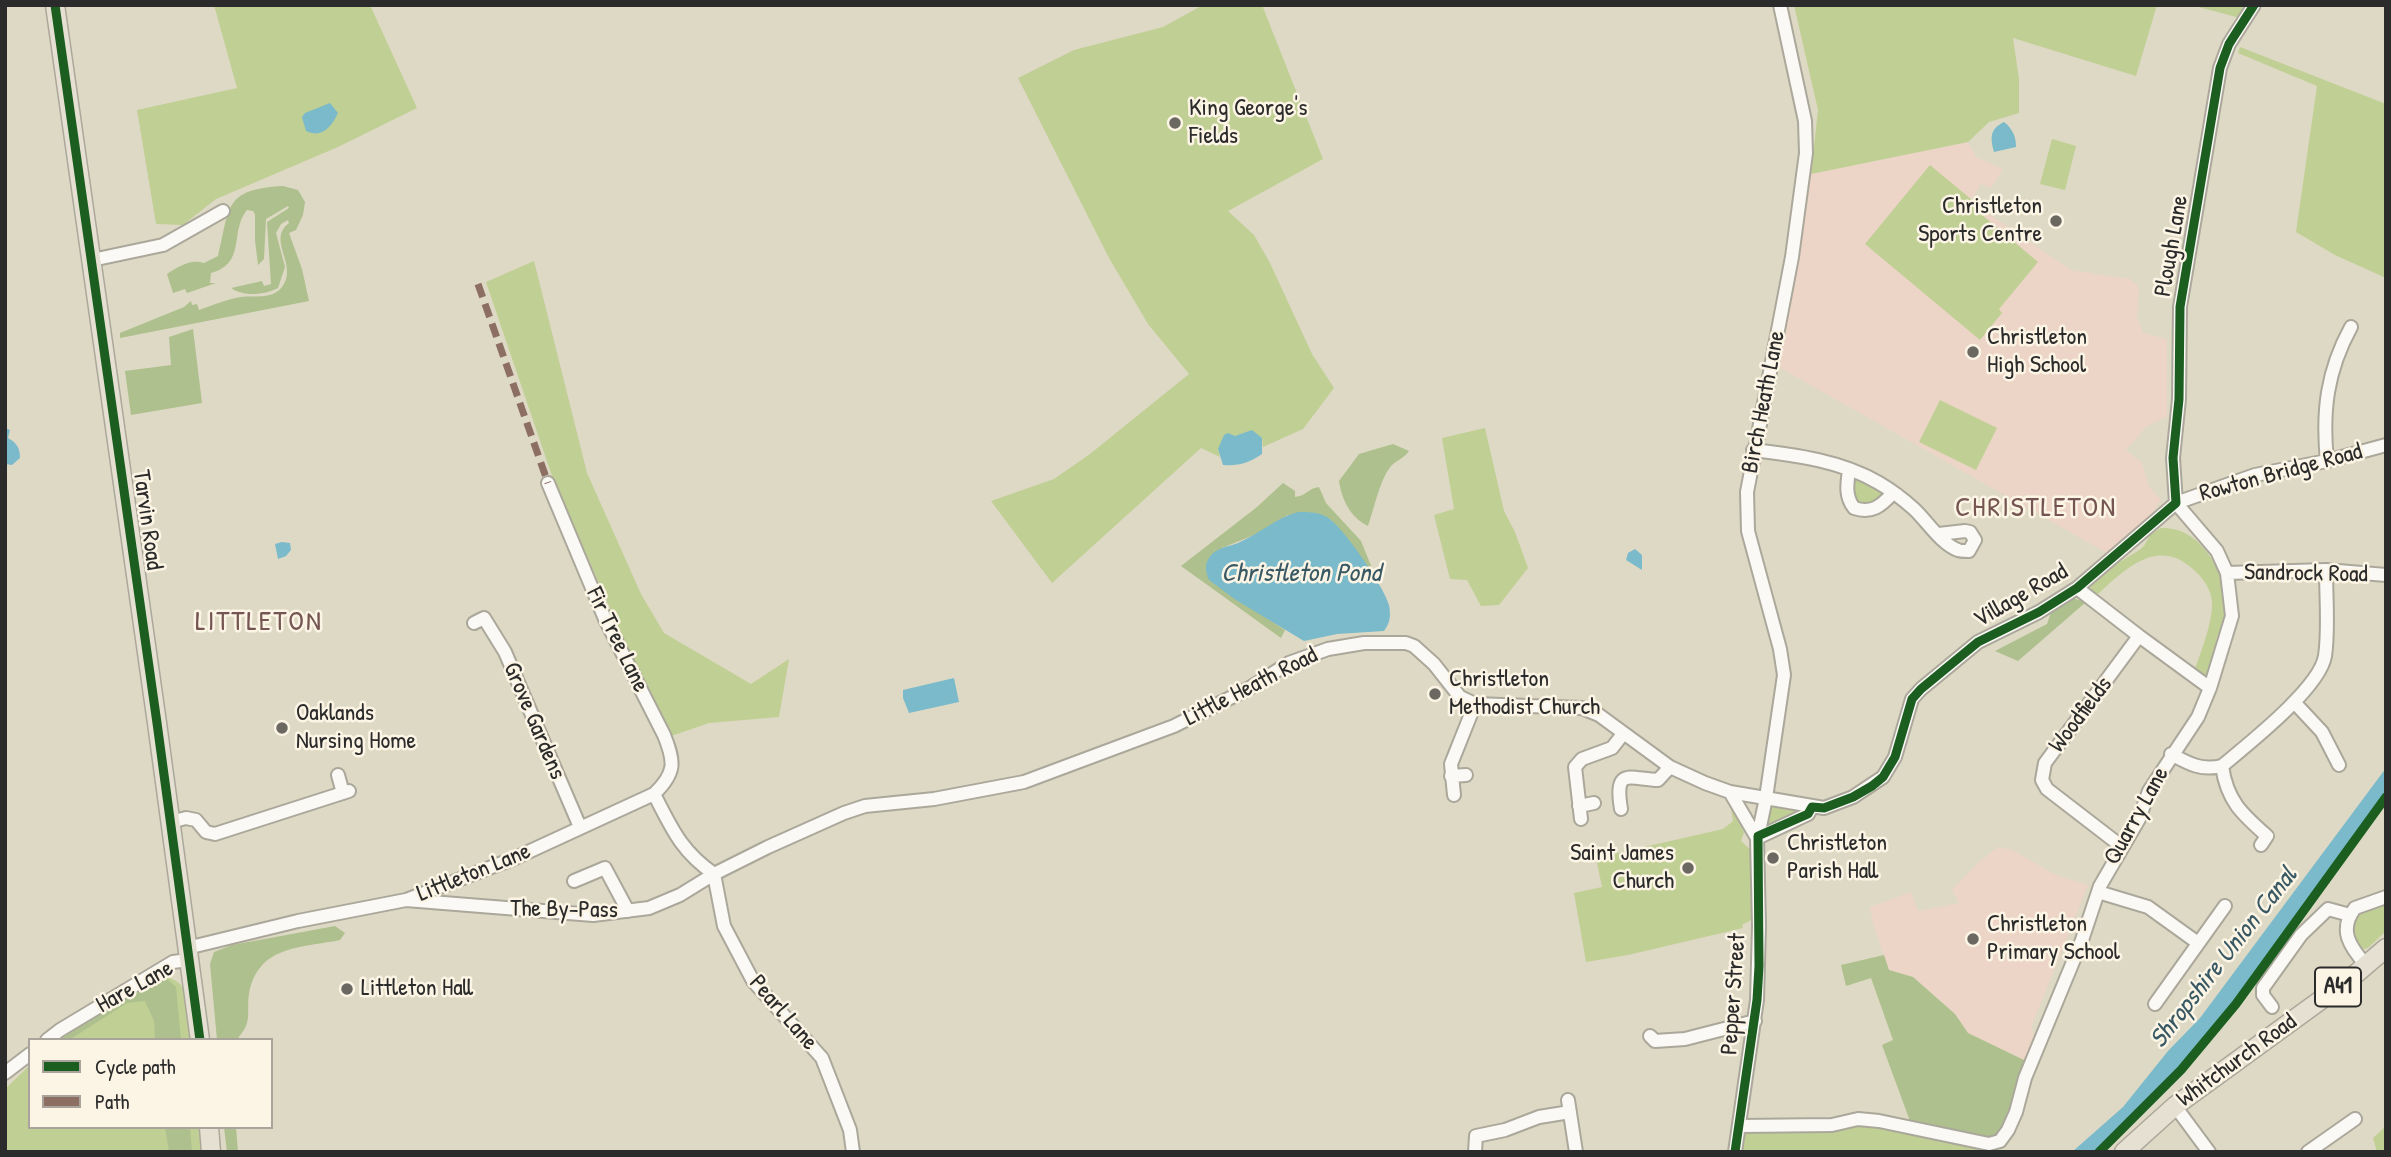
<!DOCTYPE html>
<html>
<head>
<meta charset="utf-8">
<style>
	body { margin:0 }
	#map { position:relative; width:2391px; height:1157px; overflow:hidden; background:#ded9c4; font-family:"Patrick Hand",sans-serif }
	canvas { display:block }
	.frame { position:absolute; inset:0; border:7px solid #2b2b2b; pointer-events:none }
	.legend { position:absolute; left:28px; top:1038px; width:245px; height:91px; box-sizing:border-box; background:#fcf5e5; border:2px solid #a8a49b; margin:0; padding:9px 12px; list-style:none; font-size:21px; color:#2b2b2b }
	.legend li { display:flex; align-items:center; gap:14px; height:35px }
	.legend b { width:35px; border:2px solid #a8a49b }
</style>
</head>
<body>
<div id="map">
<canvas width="2391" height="1157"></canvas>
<div class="frame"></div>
<ul class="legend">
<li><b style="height:9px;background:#1b5e20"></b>Cycle path</li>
<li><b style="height:9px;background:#8d6e63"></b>Path</li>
</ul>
</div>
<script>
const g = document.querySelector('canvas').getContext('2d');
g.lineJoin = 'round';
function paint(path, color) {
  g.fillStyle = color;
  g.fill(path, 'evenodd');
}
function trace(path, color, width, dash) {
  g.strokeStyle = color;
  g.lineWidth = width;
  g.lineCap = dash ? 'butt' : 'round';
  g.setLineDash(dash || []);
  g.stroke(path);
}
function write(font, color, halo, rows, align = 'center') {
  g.font = font + ' "Patrick Hand",sans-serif';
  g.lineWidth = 5;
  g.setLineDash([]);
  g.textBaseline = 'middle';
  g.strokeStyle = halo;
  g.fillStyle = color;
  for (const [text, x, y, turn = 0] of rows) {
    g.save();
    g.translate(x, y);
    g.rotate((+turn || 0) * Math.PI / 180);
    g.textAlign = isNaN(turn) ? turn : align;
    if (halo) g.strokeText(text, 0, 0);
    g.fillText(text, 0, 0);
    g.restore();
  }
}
const built = new Path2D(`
	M 1968,142 L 1976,157 L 2003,169 L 1991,188 L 1981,184 L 1970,201 L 2071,270 L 2130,279 L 2139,287 L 2137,316 L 2143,333 L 2167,339 L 2167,417 L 2147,426 L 2126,450 L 2142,463 L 2149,486 L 2161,500 L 2151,515 L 2107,553 L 1777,366 L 1811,174 Z
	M 1998,847 L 2012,850 L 2056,875 L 2088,885 L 2032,1025 L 2034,1043 L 2026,1061 L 1968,1033 L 1955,1014 L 1913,977 L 1889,970 L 1873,923 L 1870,907 L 1911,892 L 1918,911 L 1959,903 L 1952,890 L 1980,861 Z`);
const green = new Path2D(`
	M 214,5 L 370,5 L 417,108 L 338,147 L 216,199 L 183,225 L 156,224 L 137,110 L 237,88 Z
	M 1203,5 L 1262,5 L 1323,159 L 1228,211 L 1254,235 L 1270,263 L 1312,354 L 1334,388 L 1303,429 L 1263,447 L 1262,438 L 1218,449 L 1220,457 L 1201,448 L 1052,583 L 991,501 L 1054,479 L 1090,454 L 1189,374 L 1148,324 L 1109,258 L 1018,78 L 1074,50 L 1163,27 Z
	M 1794,5 L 2157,5 L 2136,76 L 2013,38 L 2019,79 L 2019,113 L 1989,122 L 1968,142 L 1811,174 L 1818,110 Z
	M 2191,5 L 2248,5 L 2240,18 Z
	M 2240,47 L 2386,104 L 2386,278 L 2335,255 L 2296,232 L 2317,86 L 2238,53 Z
	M 2052,139 L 2076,146 L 2065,190 L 2040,184 Z
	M 1930,165 L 1978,205 L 1975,209 L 2038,262 L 1999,309 L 2002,313 L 1980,340 L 1865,244 Z
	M 534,261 L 587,473 L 641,594 L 664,633 L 751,684 L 789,659 L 779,717 L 709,723 L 671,736 L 623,638 L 552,476 L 486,282 Z
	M 1940,400 L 1997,428 L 1976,470 L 1919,442 Z
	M 1485,428 L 1504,511 L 1515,532 L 1528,568 L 1499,605 L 1481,606 L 1467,580 L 1450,579 L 1434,515 L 1454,509 L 1442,438 Z
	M 1855,479 C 1866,480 1886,485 1882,500 L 1857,507 L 1851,484 Z
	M 2161,528 C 2190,527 2206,548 2219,571 L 2222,571 L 2227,599 L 2224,632 L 2217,636 L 2214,659 L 2209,673 L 2202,676 L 2195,669 C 2201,651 2216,615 2211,596 C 2208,585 2202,577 2194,570 C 2158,536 2125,569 2098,594 L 2091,592 L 2090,583 L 2113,566 L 2138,551 L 2144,546 L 2150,535 Z
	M 1771,806 L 1799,812 L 1766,825 Z
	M 1731,808 L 1744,832 L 1741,841 L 1751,850 L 1753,919 L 1742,925 L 1743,928 L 1628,955 L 1586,962 L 1574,893 L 1602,887 L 1596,858 L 1723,829 L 1733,821 Z
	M 2386,902 L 2386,931 L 2368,948 L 2364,949 L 2356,944 L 2350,927 L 2357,914 Z
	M 157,976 C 195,977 188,1010 191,1040 L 55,1040 Z
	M 30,1065 L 30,1127 L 200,1127 L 202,1152 L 5,1152 L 5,1089 Z
	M 1854,1125 L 1877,1125 L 1996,1152 L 1739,1152 L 1743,1135 L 1748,1133 L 1836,1131 Z
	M 2386,1126 L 2386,1152 L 2377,1152 L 2373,1138 Z`);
const forest = new Path2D(`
	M 283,186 L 298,190 L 305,202 L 303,215 L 296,230 L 289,233 L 302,269 L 309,301 L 120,338 L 120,333 L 184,307 L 191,301 L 192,305 L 197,304 L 199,310 C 213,305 227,299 241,297 C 255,295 272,300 282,287 C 299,265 266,240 289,223 L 288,220 L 281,224 L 276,233 L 285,267 L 278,288 C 265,295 244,297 231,288 L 262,281 L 264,286 L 271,284 L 267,222 L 289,208 L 288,206 L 266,219 L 264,259 L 258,265 L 255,240 L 255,214 L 253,211 L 247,210 C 229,232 247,263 211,273 L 210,283 L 216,283 L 187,293 L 185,289 L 173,293 L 167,274 C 180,266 190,259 204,263 L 218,256 C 230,208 223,189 283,186 Z
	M 193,329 L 202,403 L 131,415 L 125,371 L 171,365 L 169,337 Z
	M 1393,444 L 1409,451 C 1404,458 1397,460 1391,466 C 1380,479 1374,509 1368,526 C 1350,517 1342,500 1339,481 L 1359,454 Z
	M 1283,483 L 1295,491 L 1295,497 C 1306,496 1309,488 1319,487 L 1326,503 L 1361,541 L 1376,578 L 1357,552 L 1288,515 L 1254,535 L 1222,548 L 1225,591 L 1285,630 L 1281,638 L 1181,566 L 1257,507 Z
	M 2072,598 L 2086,602 L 2018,661 L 1995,651 L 2047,624 L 2051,612 Z
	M 335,926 L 345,933 L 340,940 C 301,948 258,945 249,994 C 247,1003 250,1017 246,1026 C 244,1031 239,1036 237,1040 L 217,1040 L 210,964 L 214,952 L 232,945 Z
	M 1884,955 L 1889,970 L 1913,977 L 1955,1014 L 1968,1033 L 2026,1061 L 2013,1109 L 2000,1133 L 1983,1140 L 1927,1128 L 1910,1121 L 1882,1045 L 1893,1040 L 1871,978 L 1846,986 L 1841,965 Z
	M 165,977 L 176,987 L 181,1040 L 155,1040 L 154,1021 L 145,1001 L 127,1003 L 69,1040 L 61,1040 C 92,1015 127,990 165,977 Z
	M 165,1127 L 190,1127 L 192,1152 L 169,1152 Z
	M 224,1127 L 236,1127 L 238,1152 L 227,1152 Z`);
const water = new Path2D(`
	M 330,103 L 338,113 C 332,126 322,139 306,131 L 302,117 L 305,113 Z
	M 2004,122 C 2012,128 2016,136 2016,147 L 1994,152 C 1990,137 1990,129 2004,122 Z
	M 5,428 L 10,430 L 8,438 C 17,443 20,448 20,458 L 12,465 L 5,464 Z
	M 1252,430 L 1262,438 L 1262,454 C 1249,463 1239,466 1223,465 L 1218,449 L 1224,435 L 1228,433 L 1235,436 Z
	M 1298,512 C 1306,512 1318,512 1325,516 C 1341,523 1385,588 1389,605 C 1391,616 1390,623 1384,631 L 1337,634 L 1304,641 L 1236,600 L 1209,580 C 1206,573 1204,565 1209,558 C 1215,548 1227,547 1238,543 C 1259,534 1276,518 1298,512 Z
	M 282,542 L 290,543 L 291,550 L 286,556 L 278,559 L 275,544 Z
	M 1635,549 L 1642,555 L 1642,570 L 1626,560 L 1628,553 Z
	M 954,678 L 959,702 L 909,713 L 903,698 L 903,690 Z
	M 2386,768 L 2386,793 L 2213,1029 L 2179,1069 L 2096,1152 L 2072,1152 L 2123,1107 L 2168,1051 L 2200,1018 Z`);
const minor = new Path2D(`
	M 92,260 L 163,245 L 223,211
	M 1753,450 C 1796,455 1842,461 1879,483 C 1891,490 1904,500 1914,509 C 1927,521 1941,544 1958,550 C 1960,551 1967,551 1969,551 L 1975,540 L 1970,532 L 1965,531 L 1939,534
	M 2327,461 C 2322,411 2327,371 2351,327
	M 1849,470 C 1847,485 1845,496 1854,508 C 1872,514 1881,506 1893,493
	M 548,483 L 605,619 L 664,735 C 675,762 676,773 654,794
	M 2227,573 L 2326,570 L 2386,575
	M 2077,588 L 2139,636 L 2045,763 L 2042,780 L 2047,789 L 2121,846
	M 474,623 L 484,618 L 505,652 L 580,827
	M 2139,636 L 2210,688
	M 2294,702 L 2322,732 L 2339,765
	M 2171,754 C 2189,764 2202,771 2222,766 C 2247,745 2320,688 2325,656 C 2329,630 2326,597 2326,570
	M 2222,766 C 2227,801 2242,814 2267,836 L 2261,845
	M 338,775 L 343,793
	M 1451,776 L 1466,775
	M 1730,792 L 1757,838 L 1759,926 L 1757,1000 L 1735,1152
	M 1454,795 L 1451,764 L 1475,704
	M 1579,806 L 1594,803
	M 1621,809 C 1614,766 1630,779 1658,780 L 1670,767
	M 1581,819 L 1575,767 L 1582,759 L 1612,748 L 1623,734
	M 170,822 L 186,818 L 196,820 L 206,832 L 215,834 L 349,791
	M 1758,836 L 1766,798 L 1784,675 L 1780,649 L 1748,531 L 1747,492 L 1792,257 L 1806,153 L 1805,121 L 1780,5
	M 1757,838 L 1808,814 L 1812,807
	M 714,874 L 724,926 L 753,981 L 822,1058 L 850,1130 L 853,1152
	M 574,881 L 605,868 L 628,911
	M 2098,892 L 2148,907 L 2198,943
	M 406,900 L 593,915 L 649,908 L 680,895 L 714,874 L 768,847 L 844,813 L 865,806 L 934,799 L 1024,782 L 1174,726 L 1248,689 L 1289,663 L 1328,649 L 1364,643 L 1406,643 L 1414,646 L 1434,664 L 1460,697 L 1475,704 L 1582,708 L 1599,715 L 1670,767 L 1705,783 L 1730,792 L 1824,808 L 1853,797 L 1883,777 L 1895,757 L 1912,699 L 1921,689 L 1978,642 L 2039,612 L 2077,588 L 2176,503 L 2255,475 L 2327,461 L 2386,445
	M 187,948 L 298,921 L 406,900 L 515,858 L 654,794 C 672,829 681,851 714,874
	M 2366,965 C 2350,947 2338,930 2355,908 L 2386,897
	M 2155,1004 L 2225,906
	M 2272,1007 L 2263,995 L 2263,988 L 2301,935 L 2328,909 L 2350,915
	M 1650,1036 L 1655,1041 L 1685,1039 L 1755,1021
	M 47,1040 L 60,1030 L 173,962 L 188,960
	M 5,1073 L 30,1054
	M 1568,1100 L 1576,1152
	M 2175,1106 L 2209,1152
	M 1740,1126 L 1832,1125 L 1858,1119 L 1879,1121 L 1989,1144 L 2000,1141 L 2008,1130 L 2016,1112 L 2025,1078 L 2082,940 L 2100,886 L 2139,819 L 2149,791 L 2198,717 L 2210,688 L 2232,616 L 2227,573 L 2217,551 L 2176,503 L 2173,458 L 2179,399 L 2180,307 L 2220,68 L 2229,44 L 2254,5
	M 1475,1152 L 1476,1136 L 1505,1130 L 1539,1117 L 1570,1112
	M 2308,1152 L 2355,1119`);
const highway = new Path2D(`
	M 55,5 L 157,723 L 200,1040
	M 209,1127 L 211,1152
	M 2124,1152 L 2175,1106 L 2351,978 L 2386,948`);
const quiet = new Path2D(`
	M 478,284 L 548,483`);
const cycleway = new Path2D(`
	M 55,5 L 157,723 L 200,1040
	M 1735,1152 L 1757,1000 L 1759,966 L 1758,836 L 1808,814 L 1812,807 L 1824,808 L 1853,797 L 1872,786 L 1883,777 L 1895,757 L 1912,699 L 1921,689 L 1978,642 L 2039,612 L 2077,588 L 2176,503 L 2173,458 L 2179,399 L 2180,307 L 2220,68 L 2229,44 L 2254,5
	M 2099,1152 L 2181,1070 L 2236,1004 L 2386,797`);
const markers = [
	[1175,123,7,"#6a6861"],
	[2056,221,7,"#6a6861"],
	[1973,352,7,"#6a6861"],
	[1435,694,7,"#6a6861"],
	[282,728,7,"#6a6861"],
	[1773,858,7,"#6a6861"],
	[1688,868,7,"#6a6861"],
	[1973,939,7,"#6a6861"],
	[347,989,7,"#6a6861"]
];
const shields = [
	[2338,987,46]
];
const shieldNames = [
	["A41",2338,987]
];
const poiNames = [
	["King George's",1189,109],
	["Fields",1189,137],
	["Christleton",2042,207,"right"],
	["Sports Centre",2042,235,"right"],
	["Christleton",1987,338],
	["High School",1987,366],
	["Christleton",1449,680],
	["Methodist Church",1449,708],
	["Oaklands",296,714],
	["Nursing Home",296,742],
	["Christleton",1787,844],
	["Parish Hall",1787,872],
	["Saint James",1674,854,"right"],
	["Church",1674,882,"right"],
	["Christleton",1987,925],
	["Primary School",1987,953],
	["Littleton Hall",361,989]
];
const streetNames = [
	["Plough Lane",2172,246,-80],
	["Birch Heath Lane",1764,402,-79],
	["Rowton Bridge Road",2281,473,-15],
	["Tarvin Road",147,520,82],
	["Sandrock Road",2306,574,1],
	["Village Road",2021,596,-30],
	["Fir Tree Lane",617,640,64],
	["Little Heath Road",1251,687,-27],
	["Woodfields",2081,715,-53],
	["Grove Gardens",534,721,67],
	["Quarry Lane",2137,816,-61],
	["Littleton Lane",474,873,-22],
	["The By-Pass",564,910,1],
	["Hare Lane",135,987,-29],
	["Pepper Street",1734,994,-86],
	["Pearl Lane",783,1013,49],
	["Whitchurch Road",2237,1061,-36]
];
const waterNames = [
	["Christleton Pond",1301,574],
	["Shropshire Union Canal",2224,958,-52]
];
const quarterNames = [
	["CHRISTLETON",2036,509],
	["LITTLETON",259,623]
];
paint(built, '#ecd5c6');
paint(green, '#c0cf94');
paint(forest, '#adc08d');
paint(water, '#7abacb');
trace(minor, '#aba89b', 16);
trace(highway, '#aba89b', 21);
trace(minor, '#faf9f6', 12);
trace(highway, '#e6e0d2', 18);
trace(quiet, '#8d6e63', 7, [14, 7]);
trace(cycleway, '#1b5e20', 9);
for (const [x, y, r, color] of markers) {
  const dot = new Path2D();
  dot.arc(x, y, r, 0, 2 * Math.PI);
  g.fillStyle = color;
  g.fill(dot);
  trace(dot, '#fcf5e5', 2.5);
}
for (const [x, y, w] of shields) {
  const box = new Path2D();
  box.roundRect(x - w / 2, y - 19.5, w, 39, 5);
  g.fillStyle = '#fcf5e5';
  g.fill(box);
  trace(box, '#2b2b2b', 2);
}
write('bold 23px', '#2b2b2b', null, shieldNames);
write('24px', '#2b2b2b', '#fcf5e5', poiNames, 'left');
write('24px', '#2b2b2b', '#fcf5e5', streetNames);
write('italic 26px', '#385864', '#fcf5e5', waterNames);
g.letterSpacing = '2px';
write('28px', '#745551', '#fcf5e5', quarterNames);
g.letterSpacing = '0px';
</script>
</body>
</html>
